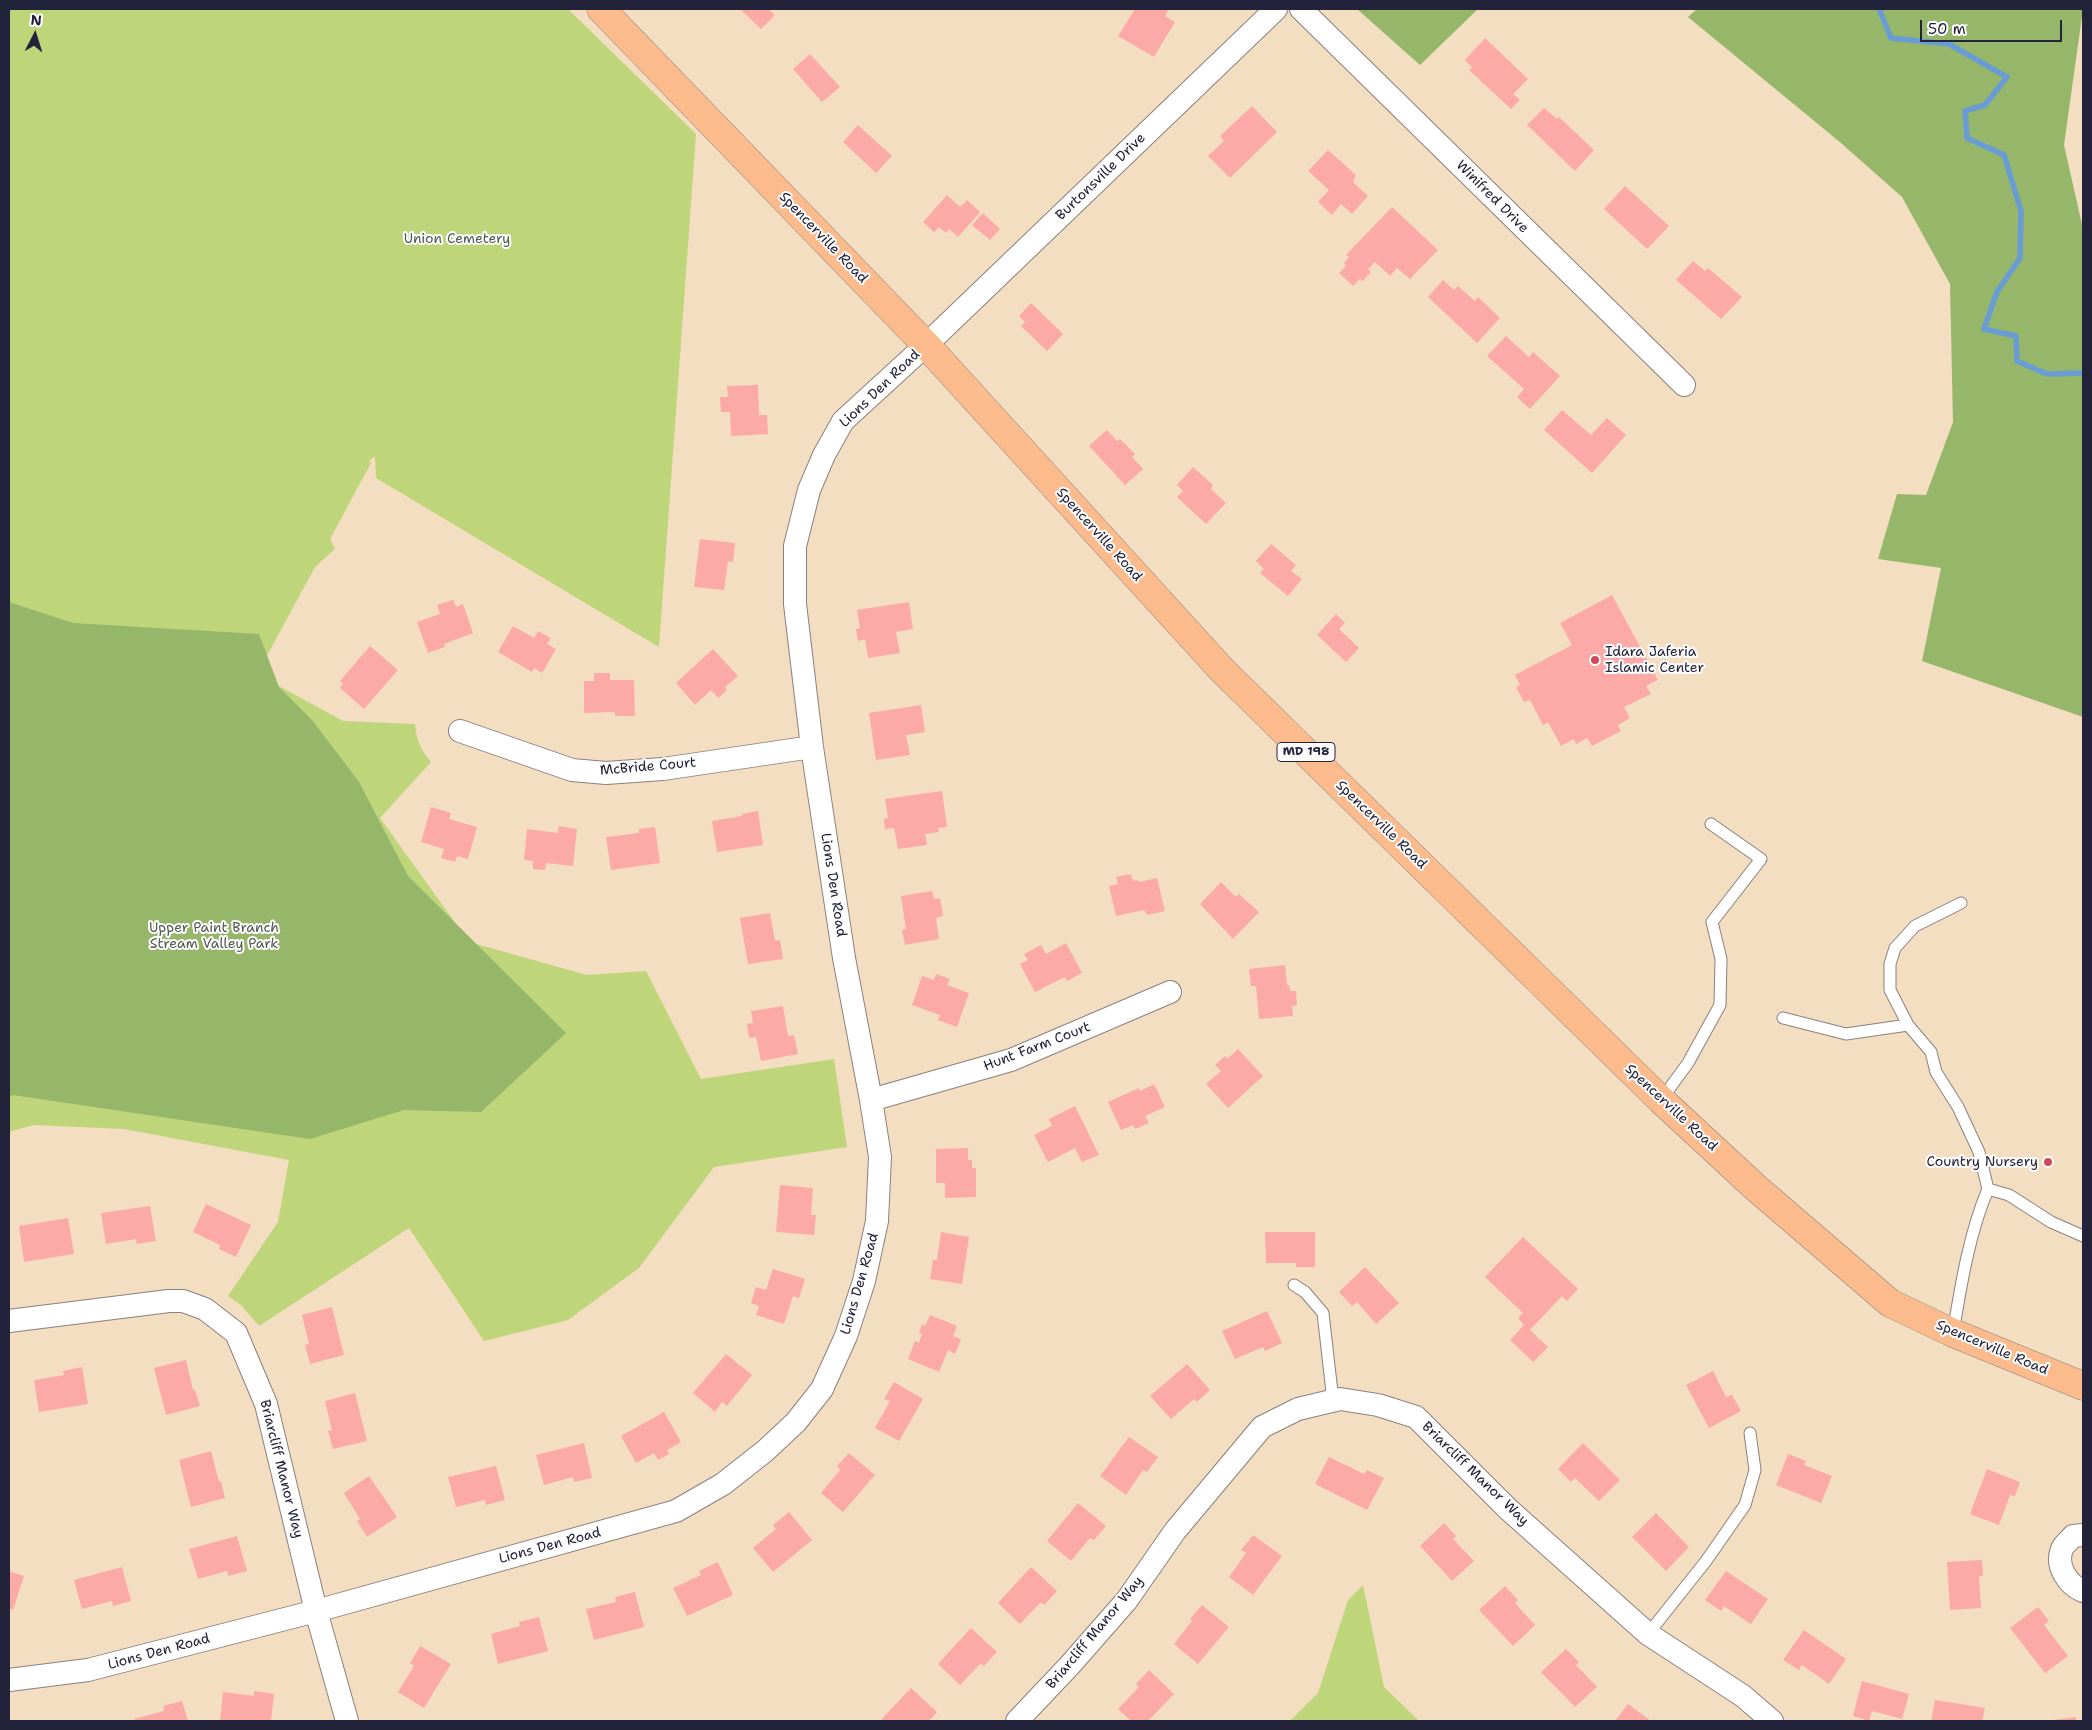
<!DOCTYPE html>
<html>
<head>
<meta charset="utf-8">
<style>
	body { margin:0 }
	#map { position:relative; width:2092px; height:1730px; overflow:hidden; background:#f3dec1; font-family:"Shantell Sans",sans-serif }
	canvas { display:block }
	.frame { position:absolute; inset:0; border:10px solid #22223b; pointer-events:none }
	.north { position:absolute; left:10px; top:10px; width:50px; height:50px; -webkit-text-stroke:4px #fff; paint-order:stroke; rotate:5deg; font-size:14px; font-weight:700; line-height:20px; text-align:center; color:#22223b }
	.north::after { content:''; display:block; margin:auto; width:18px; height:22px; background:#22223b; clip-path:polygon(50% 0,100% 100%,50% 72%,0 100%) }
	.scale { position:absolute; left:1920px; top:20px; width:142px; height:22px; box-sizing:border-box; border:2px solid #22223b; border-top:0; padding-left:6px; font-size:15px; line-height:18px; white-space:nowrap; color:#22223b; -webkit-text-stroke:4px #fff; paint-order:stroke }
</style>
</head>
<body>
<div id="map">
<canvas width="2092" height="1730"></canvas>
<div class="frame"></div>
<div class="north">N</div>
<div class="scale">50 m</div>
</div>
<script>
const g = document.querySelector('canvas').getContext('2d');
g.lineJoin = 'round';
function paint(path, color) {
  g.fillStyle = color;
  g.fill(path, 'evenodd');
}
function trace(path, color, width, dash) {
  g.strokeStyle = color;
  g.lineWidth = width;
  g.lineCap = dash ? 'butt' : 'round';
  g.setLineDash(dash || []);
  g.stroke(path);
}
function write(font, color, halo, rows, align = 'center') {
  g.font = font + ' "Shantell Sans",sans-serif';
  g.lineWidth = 4;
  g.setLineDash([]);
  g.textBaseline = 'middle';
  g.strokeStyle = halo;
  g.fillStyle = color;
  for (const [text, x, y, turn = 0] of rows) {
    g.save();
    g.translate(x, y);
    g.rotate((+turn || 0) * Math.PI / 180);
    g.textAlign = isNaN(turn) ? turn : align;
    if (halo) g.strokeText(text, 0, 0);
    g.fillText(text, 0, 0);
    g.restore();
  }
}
const green = new Path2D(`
	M 9,9 L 568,9 L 696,134 L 659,647 L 376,478 L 375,456 L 369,461 L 371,463 L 330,539 L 335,549 L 315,567 L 257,674 L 343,721 L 415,724 C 416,739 421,751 431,762 L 380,818 L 469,942 L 587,975 L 646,971 L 701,1079 L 834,1059 L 847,1147 L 714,1167 L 639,1268 L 568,1320 L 484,1341 L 409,1228 L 259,1326 L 241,1305 L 228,1296 L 278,1222 L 289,1160 L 124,1129 L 33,1125 L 9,1132 Z
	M 1363,1585 L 1384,1687 L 1419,1721 L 1290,1721 L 1318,1693 L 1348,1600 Z`);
const forest = new Path2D(`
	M 1357,9 L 1478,9 L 1420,65 Z
	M 1697,9 L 2083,9 L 2064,145 L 2083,229 L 2083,717 L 1922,661 L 1941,568 L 1878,559 L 1897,494 L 1926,495 L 1953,422 L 1950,284 L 1902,197 L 1841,143 L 1688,17 Z
	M 9,602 L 73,623 L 259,634 L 279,687 L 312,720 L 359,782 L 408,876 L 566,1033 L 481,1112 L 404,1110 L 310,1139 L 13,1095 L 9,1097 Z`);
const stream = new Path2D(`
	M 1879,9 L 1891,38 L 1949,44 L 2007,77 L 1985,105 L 1965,111 L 1967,138 L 2004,155 L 2021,211 L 2020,258 L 1997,292 L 1984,329 L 2016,336 L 2017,361 L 2047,374 L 2083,373`);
const building = new Path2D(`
	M 740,9 L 768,9 L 775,15 L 761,29 Z
	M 1135,9 L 1169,9 L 1165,16 L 1175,22 L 1154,57 L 1118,36 Z
	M 1485,38 L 1528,79 L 1513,94 L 1520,100 L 1511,109 L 1469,70 L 1472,67 L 1465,60 Z
	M 810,54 L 840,87 L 822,102 L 793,69 Z
	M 1252,106 L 1277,132 L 1230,178 L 1208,156 L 1224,141 L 1220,136 Z
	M 1544,108 L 1557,119 L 1559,117 L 1594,150 L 1575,171 L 1527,125 Z
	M 858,125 L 892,156 L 876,173 L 843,142 Z
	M 1328,150 L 1356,175 L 1353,182 L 1368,196 L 1352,214 L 1341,204 L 1332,215 L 1318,202 L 1329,190 L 1308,171 Z
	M 1625,186 L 1669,226 L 1647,249 L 1604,209 Z
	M 947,195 L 960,207 L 967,200 L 980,212 L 958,237 L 949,229 L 946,233 L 939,227 L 934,232 L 923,222 Z
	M 1392,207 L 1438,250 L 1410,279 L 1397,268 L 1390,276 L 1375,262 L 1368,269 L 1371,272 L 1363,281 L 1360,279 L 1353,286 L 1339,273 L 1346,266 L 1344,263 L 1349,257 L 1346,255 Z
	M 983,213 L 1000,229 L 990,240 L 972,225 Z
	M 1693,261 L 1705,271 L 1708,268 L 1742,297 L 1721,319 L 1676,280 Z
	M 1443,280 L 1454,290 L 1458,286 L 1475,301 L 1478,297 L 1500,318 L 1477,343 L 1428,297 Z
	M 1031,303 L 1063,334 L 1047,351 L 1021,326 L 1025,322 L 1019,316 Z
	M 1506,336 L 1529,357 L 1533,352 L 1560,376 L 1530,409 L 1517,397 L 1524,389 L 1487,356 Z
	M 758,385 L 759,415 L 767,415 L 768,434 L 731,436 L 730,412 L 721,412 L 720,397 L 728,397 L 727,386 Z
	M 1562,410 L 1591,435 L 1607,418 L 1626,435 L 1592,473 L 1544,430 Z
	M 1107,430 L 1117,441 L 1120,439 L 1135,454 L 1132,457 L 1143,469 L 1125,485 L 1089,446 Z
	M 1193,467 L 1213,485 L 1211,489 L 1226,503 L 1206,524 L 1177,497 L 1183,491 L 1177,485 Z
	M 700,539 L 735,543 L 733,562 L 728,561 L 724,590 L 694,587 Z
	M 1271,544 L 1296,565 L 1291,571 L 1302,579 L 1288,596 L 1260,573 L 1264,569 L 1256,561 Z
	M 1612,595 L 1658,680 L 1646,686 L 1651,694 L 1624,707 L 1630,718 L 1618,725 L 1621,731 L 1592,746 L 1587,738 L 1576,744 L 1574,739 L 1561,746 L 1548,722 L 1543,725 L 1530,700 L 1524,702 L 1516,687 L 1520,685 L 1515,675 L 1572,645 L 1560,623 Z
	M 453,600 L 456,607 L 463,604 L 473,633 L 444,644 L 445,647 L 428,653 L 417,622 L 440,614 L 437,605 Z
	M 909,602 L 913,629 L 896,632 L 900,653 L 868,658 L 865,639 L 858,641 L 856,629 L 860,628 L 857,610 Z
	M 1336,614 L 1345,623 L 1339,629 L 1359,648 L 1346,662 L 1317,635 Z
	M 513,626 L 534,638 L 538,631 L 551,638 L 547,644 L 556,649 L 542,673 L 534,668 L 532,672 L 498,652 Z
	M 370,646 L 398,670 L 364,709 L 340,688 L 343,684 L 340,681 Z
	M 713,649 L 738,676 L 725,687 L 727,690 L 718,698 L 711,690 L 695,705 L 676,683 Z
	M 594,673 L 610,673 L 610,680 L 634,680 L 635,716 L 615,716 L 615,712 L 584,713 L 584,681 L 594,681 Z
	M 921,705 L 925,732 L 906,735 L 910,755 L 876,760 L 869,713 Z
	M 942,791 L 947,827 L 938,828 L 939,832 L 925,834 L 927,845 L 898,849 L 894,828 L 885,829 L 884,819 L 888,818 L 885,799 Z
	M 431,807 L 451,813 L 449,819 L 477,827 L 468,859 L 457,856 L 455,862 L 441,858 L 444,849 L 421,842 Z
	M 758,811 L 763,845 L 717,852 L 712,821 L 742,816 L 742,814 Z
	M 559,826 L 577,829 L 573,866 L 546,863 L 545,870 L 533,869 L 533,861 L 524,860 L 527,829 L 558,833 Z
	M 655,827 L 660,863 L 611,870 L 606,837 L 639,833 L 639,829 Z
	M 1131,874 L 1133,881 L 1138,880 L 1139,882 L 1157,878 L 1165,911 L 1147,915 L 1144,910 L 1116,916 L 1109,886 L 1118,884 L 1116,877 Z
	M 1221,882 L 1236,897 L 1239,894 L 1259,912 L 1233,939 L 1200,904 Z
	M 932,891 L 934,899 L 940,898 L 943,916 L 936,918 L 939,939 L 905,945 L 902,930 L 906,929 L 901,896 Z
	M 770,913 L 775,941 L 780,940 L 783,959 L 748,964 L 740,918 Z
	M 1066,943 L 1082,973 L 1067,981 L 1065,977 L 1035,992 L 1020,964 L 1028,960 L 1024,954 L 1041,945 L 1046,954 Z
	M 1285,965 L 1287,985 L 1289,985 L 1290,991 L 1296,991 L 1297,1005 L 1292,1006 L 1293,1016 L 1259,1019 L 1256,986 L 1251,986 L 1249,969 Z
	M 936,974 L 950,979 L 947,985 L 969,993 L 957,1027 L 938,1020 L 940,1015 L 912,1005 L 922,976 L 934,980 Z
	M 783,1006 L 788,1036 L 794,1035 L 798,1054 L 761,1061 L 756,1037 L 749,1038 L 747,1024 L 753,1023 L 751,1011 Z
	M 1238,1049 L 1263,1076 L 1228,1108 L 1206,1084 L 1221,1071 L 1215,1065 L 1225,1056 L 1227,1059 Z
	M 1154,1084 L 1165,1107 L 1145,1116 L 1149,1123 L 1135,1129 L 1133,1125 L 1121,1130 L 1108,1102 L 1139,1088 L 1140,1091 Z
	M 1075,1106 L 1099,1155 L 1082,1162 L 1075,1148 L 1048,1162 L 1034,1135 L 1052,1126 L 1049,1119 Z
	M 968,1148 L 968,1160 L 972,1160 L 972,1168 L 976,1168 L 976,1197 L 945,1198 L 945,1183 L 936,1183 L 936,1149 Z
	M 780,1185 L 813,1188 L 811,1215 L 816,1215 L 814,1235 L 776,1232 Z
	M 206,1204 L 251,1225 L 236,1257 L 219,1249 L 220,1245 L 193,1232 Z
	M 150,1206 L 156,1241 L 137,1244 L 136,1239 L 106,1244 L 101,1213 Z
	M 68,1218 L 74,1254 L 24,1262 L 19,1226 Z
	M 941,1232 L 969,1237 L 962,1284 L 930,1279 L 933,1260 L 937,1260 Z
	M 1265,1232 L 1315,1232 L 1315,1267 L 1296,1267 L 1296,1263 L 1266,1263 Z
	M 1523,1237 L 1578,1289 L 1567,1301 L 1562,1296 L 1530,1330 L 1548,1347 L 1533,1362 L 1510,1340 L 1524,1325 L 1518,1318 L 1523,1313 L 1485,1277 Z
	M 1365,1267 L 1399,1303 L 1376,1324 L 1357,1302 L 1352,1306 L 1339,1292 Z
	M 773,1269 L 805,1279 L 799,1298 L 793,1296 L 784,1324 L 756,1315 L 759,1306 L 751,1303 L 756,1287 L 766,1290 Z
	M 332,1307 L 344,1355 L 310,1364 L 305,1345 L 309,1344 L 302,1315 Z
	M 1267,1311 L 1282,1343 L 1265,1351 L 1263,1347 L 1235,1359 L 1222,1331 Z
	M 930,1315 L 957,1326 L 953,1336 L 961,1339 L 955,1354 L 948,1350 L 939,1372 L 908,1359 L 915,1341 L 919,1343 L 922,1334 L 919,1333 L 922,1324 L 925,1326 Z
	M 726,1354 L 752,1375 L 727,1406 L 722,1402 L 715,1412 L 693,1393 Z
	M 186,1360 L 193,1390 L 195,1390 L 200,1406 L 166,1415 L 154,1368 Z
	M 1187,1364 L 1210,1390 L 1197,1402 L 1194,1399 L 1171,1419 L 1150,1396 Z
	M 82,1367 L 88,1404 L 39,1412 L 34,1380 L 64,1375 L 63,1371 Z
	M 1713,1371 L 1726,1397 L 1732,1395 L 1741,1411 L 1709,1428 L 1686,1385 Z
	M 894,1382 L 923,1399 L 899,1441 L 875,1428 L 890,1401 L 884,1399 Z
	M 355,1393 L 367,1441 L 333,1449 L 328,1431 L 332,1430 L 325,1401 Z
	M 664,1412 L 681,1442 L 667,1450 L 669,1454 L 658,1460 L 654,1453 L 636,1463 L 621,1436 Z
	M 1129,1437 L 1158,1457 L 1147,1472 L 1143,1470 L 1126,1495 L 1100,1476 Z
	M 584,1443 L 592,1478 L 574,1482 L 573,1477 L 544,1485 L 536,1455 Z
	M 1583,1443 L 1620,1480 L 1599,1501 L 1575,1478 L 1571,1482 L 1558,1469 Z
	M 211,1451 L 219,1482 L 221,1481 L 225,1498 L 191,1507 L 179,1460 Z
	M 849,1453 L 875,1475 L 843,1512 L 821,1493 L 840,1470 L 837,1466 Z
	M 1788,1454 L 1806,1461 L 1804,1465 L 1832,1476 L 1821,1503 L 1776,1485 Z
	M 1329,1457 L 1364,1474 L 1367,1470 L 1384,1478 L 1367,1510 L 1315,1484 Z
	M 496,1466 L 505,1500 L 486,1505 L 485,1500 L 456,1507 L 448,1477 Z
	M 1987,1469 L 2020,1482 L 2015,1496 L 2010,1495 L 1999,1525 L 1970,1514 Z
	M 369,1476 L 397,1517 L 367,1537 L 357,1521 L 360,1519 L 344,1493 Z
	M 1078,1503 L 1106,1526 L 1094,1540 L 1090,1538 L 1071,1561 L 1047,1541 Z
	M 789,1512 L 812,1540 L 773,1572 L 753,1548 L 776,1529 L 773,1525 Z
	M 1656,1513 L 1689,1547 L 1666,1571 L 1632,1537 Z
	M 1444,1523 L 1456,1536 L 1453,1539 L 1474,1561 L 1452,1581 L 1420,1546 Z
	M 1253,1535 L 1282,1556 L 1253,1595 L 1229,1577 L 1246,1553 L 1241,1550 Z
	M 237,1536 L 247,1571 L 228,1576 L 227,1571 L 198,1579 L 189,1549 Z
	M 1982,1560 L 1983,1576 L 1979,1576 L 1981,1608 L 1950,1610 L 1947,1562 Z
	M 718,1562 L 733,1595 L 687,1616 L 673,1588 L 701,1575 L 699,1571 Z
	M 122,1567 L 131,1601 L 113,1606 L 112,1601 L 82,1609 L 74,1580 Z
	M 1031,1567 L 1057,1591 L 1044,1605 L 1041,1602 L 1020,1624 L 998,1603 Z
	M 9,1571 L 24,1576 L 13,1610 L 9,1608 Z
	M 1726,1571 L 1768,1599 L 1751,1624 L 1724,1606 L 1721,1611 L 1705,1600 Z
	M 1505,1586 L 1518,1600 L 1515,1603 L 1535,1625 L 1513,1646 L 1479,1610 Z
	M 635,1592 L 644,1627 L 594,1640 L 586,1609 L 616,1602 L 615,1597 Z
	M 1202,1605 L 1229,1627 L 1198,1664 L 1174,1644 L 1192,1621 L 1190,1619 Z
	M 2038,1607 L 2049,1621 L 2044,1625 L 2068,1656 L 2045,1673 L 2010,1628 Z
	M 539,1617 L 548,1651 L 498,1664 L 491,1634 L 520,1626 L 519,1622 Z
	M 971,1628 L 997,1652 L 984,1666 L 981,1663 L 960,1685 L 938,1664 Z
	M 1804,1630 L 1846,1659 L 1829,1684 L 1802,1665 L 1799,1670 L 1783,1660 Z
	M 420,1646 L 451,1664 L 424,1708 L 398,1692 L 414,1666 L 410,1663 Z
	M 1566,1649 L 1579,1662 L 1576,1665 L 1597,1687 L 1575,1707 L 1541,1672 Z
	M 1149,1670 L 1174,1694 L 1148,1721 L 1131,1721 L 1118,1709 L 1139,1687 L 1136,1684 Z
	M 1862,1681 L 1909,1694 L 1902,1719 L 1872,1711 L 1869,1721 L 1853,1716 Z
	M 911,1688 L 937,1712 L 929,1721 L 880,1721 Z
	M 254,1691 L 274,1694 L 271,1721 L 220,1721 L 223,1692 L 254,1696 Z
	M 1935,1700 L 1985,1708 L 1982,1721 L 1931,1721 Z
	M 182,1701 L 188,1721 L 135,1721 L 134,1719 L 164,1711 L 163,1706 Z
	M 1628,1704 L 1651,1721 L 1615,1721 Z
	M 2076,1717 L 2076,1721 L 2053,1721 L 2053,1720 Z`);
const service = new Path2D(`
	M 1961,903 L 1915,926 L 1895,948 L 1890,964 L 1890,990 L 1908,1025 L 1931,1052 L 1936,1072 L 1958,1107 L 1979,1152 L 1988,1189
	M 1783,1018 L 1846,1034 L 1908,1025
	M 1661,1100 L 1688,1063 L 1720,1005 L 1721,959 L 1712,922 L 1761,859 L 1711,824
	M 1294,1285 L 1305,1292 L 1323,1313 L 1333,1401
	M 1953,1333 C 1961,1285 1969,1234 1988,1189 L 2009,1195 L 2051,1222 L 2083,1236
	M 1648,1634 L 1706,1561 L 1745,1505 L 1755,1470 L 1750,1433`);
const minor = new Path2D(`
	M 1301,9 L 1684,385
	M 460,731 L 572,770 L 606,773 L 663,769 L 812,747
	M 871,1100 L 1011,1060 L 1170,992
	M 9,1321 L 169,1301 L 183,1301 L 205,1309 L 236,1333 L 266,1404 L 316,1611 L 347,1721
	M 2083,1535 L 2073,1536 C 2070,1540 2064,1544 2062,1549 C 2055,1566 2068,1585 2083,1591
	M 9,1680 L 88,1670 L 316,1611 L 676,1511 L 723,1484 L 765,1451 L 796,1422 L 822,1389 L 846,1336 L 864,1281 L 877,1221 L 880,1157 L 871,1100 L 844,958 L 812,747 L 795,604 L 795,546 L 809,490 L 824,455 L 843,421 L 926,345 L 1276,9
	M 1017,1721 L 1070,1665 L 1127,1600 L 1175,1531 L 1262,1427 L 1298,1409 L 1340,1399 L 1378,1405 L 1416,1417 L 1508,1509 L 1648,1634 L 1743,1696 L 1772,1721`);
const primary = new Path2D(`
	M 601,9 L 926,345 L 1222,670 L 1661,1100 L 1755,1187 L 1890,1303 L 1953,1333 L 2083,1386`);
const markers = [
	[1595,660,5,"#d1495b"],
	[2048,1162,5,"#d1495b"]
];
const shields = [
	[1306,752,58]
];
const shieldNames = [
	["MD 198",1306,752]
];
const streetNames = [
	["Burtonsville Drive",1101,177,-44],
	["Winifred Drive",1492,197,45],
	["Spencerville Road",823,238,46],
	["Lions Den Road",880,389,-44],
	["Spencerville Road",1099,535,48],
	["McBride Court",648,767,-5],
	["Spencerville Road",1381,825,44],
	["Lions Den Road",833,885,81],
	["Hunt Farm Court",1037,1047,-21],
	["Spencerville Road",1671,1108,43],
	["Lions Den Road",860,1284,-74],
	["Spencerville Road",1992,1348,23],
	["Briarcliff Manor Way",281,1469,76],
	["Briarcliff Manor Way",1475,1474,44],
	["Lions Den Road",550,1546,-15],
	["Briarcliff Manor Way",1095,1633,-50],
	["Lions Den Road",159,1652,-15]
];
const parkNames = [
	["Union Cemetery",457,239],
	["Upper Paint Branch",214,928],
	["Stream Valley Park",214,944]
];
const poiNames = [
	["Idara Jaferia",1605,652],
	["Islamic Center",1605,668],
	["Country Nursery",2038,1162,"right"]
];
paint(green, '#bed579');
paint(forest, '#96b669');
trace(stream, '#699cd4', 5.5);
paint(building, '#fcaaa7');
trace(service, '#8a807e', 13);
trace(minor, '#8a807e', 24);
trace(primary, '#8a807e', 29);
trace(service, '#fff', 11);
trace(minor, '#fff', 22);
trace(primary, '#fbbb8c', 28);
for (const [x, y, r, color] of markers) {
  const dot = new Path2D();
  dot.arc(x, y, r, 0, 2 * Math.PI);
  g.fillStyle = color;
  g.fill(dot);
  trace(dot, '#fff', 2);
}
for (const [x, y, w] of shields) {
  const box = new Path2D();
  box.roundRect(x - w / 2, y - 9.5, w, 19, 4);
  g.fillStyle = '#fff';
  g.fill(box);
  trace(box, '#22223b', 1);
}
write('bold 12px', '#22223b', null, shieldNames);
write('14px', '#22223b', '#fff', streetNames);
write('14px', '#51584e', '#fff', parkNames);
write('14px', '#22223b', '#fff', poiNames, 'left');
</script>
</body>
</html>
